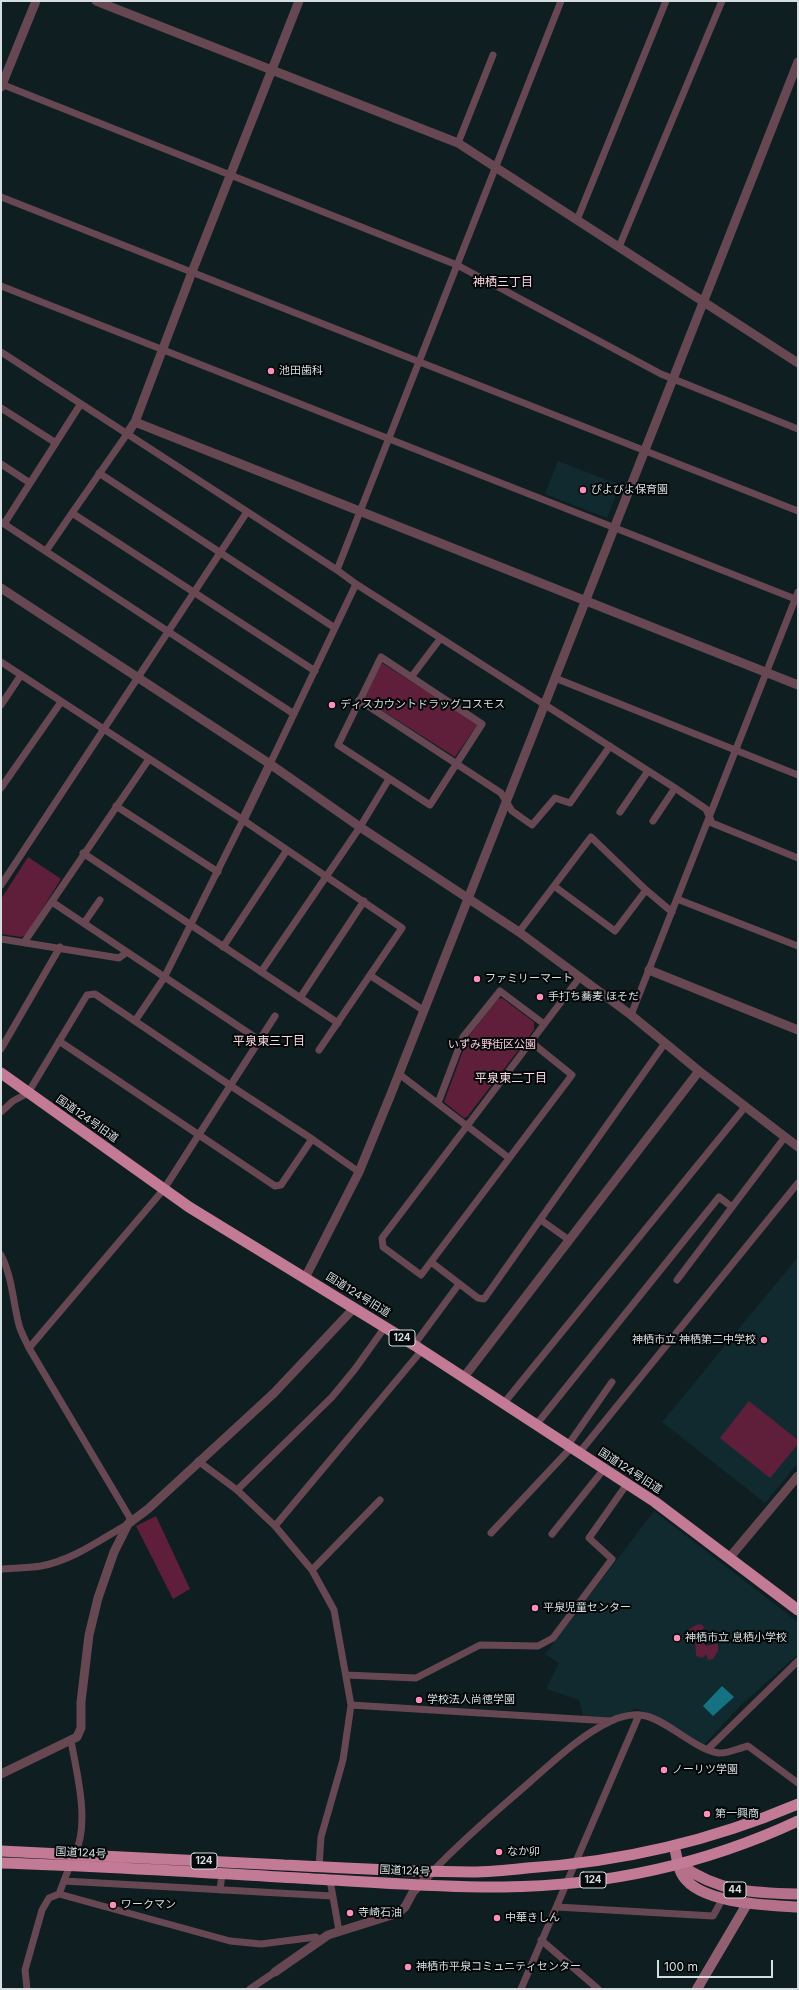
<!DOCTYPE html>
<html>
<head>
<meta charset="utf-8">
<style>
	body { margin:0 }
	#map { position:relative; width:799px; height:1990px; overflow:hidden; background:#0e1e21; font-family:Inter,sans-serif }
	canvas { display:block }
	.frame { position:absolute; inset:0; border:2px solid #d5dee0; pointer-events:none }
	.scale { position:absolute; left:657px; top:1960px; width:116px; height:18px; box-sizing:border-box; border:2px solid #d5dee0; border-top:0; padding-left:5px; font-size:12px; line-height:14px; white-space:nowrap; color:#d5dee0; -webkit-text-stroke:3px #030708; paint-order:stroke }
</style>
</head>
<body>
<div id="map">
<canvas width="799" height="1990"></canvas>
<div class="frame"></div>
<div class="scale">100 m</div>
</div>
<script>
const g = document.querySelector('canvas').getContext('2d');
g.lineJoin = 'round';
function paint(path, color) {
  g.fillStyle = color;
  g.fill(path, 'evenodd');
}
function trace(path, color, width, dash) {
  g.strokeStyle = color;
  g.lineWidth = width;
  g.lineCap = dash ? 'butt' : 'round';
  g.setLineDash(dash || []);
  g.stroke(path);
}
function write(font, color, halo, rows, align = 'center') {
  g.font = font + ' Inter,"Noto Sans JP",sans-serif';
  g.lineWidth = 4;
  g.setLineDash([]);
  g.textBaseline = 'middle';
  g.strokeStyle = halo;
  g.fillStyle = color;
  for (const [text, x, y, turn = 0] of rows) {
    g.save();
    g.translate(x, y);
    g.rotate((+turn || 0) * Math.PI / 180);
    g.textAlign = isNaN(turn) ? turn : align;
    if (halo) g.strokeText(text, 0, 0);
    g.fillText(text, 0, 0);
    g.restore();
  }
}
const built = new Path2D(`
	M 558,461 L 620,485 L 607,518 L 545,494 Z
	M 798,1257 L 798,1463 L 765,1503 L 662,1422 Z
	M 654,1511 L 798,1622 L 798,1654 L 740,1706 L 704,1745 L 637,1708 L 610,1719 L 583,1716 L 579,1700 L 546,1689 L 559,1663 L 545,1654 Z`);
const green = new Path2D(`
	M 382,663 L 478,724 L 455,757 L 364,699 Z
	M 28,857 L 61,879 L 26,935 L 21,937 L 1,934 L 1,899 Z
	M 502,998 L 534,1022 L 534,1030 L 467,1117 L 464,1118 L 444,1102 L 468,1037 L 498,999 Z
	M 749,1401 L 798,1440 L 798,1444 L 770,1478 L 720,1438 Z
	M 156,1516 L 190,1589 L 173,1599 L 136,1526 Z
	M 698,1624 L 702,1625 L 704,1627 L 699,1636 L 706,1646 L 715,1644 L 718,1644 L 718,1651 L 713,1659 L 708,1660 L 706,1654 L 703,1658 L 696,1656 L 695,1638 L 685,1637 L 686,1631 Z`);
const water = new Path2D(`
	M 722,1686 L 734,1697 L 713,1716 L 703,1706 Z`);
const minor = new Path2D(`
	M 1,84 L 457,265 L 661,374 L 798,429
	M 458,143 L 493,55
	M 1,197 L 798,511
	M 577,220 L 666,1
	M 619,247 L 722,1
	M 1,286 L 798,600
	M 1,352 L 337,570 L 356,584 L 675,788 L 706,809 L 712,823 L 798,858
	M 1,408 L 56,443
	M 127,434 L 72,513 L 315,671
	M 1,464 L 30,483
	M 99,473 L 335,628
	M 1,522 L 294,714
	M 4,524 L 80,405
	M 46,551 L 72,513
	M 337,570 L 561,1
	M 381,657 L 482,724 L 430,805 L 338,745 Z
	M 1,662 L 243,820 L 402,928 L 319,1050
	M 412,676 L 440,639
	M 555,678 L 798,775
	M 359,700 L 501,793 L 512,811 L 532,825 L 555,798 L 570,803 L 610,746
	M 1,705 L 21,675
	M 270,764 L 356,584
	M 1,788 L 61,702
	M 116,806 L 218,872
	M 620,812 L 648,771
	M 653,821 L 675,788
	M 83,853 L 338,1023
	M 1,885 L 247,512
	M 554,886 L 615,931 L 646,890
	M 677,899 L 798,946
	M 52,902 L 259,1040
	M 84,923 L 100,900
	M 519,932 L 591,837 L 646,890 L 672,912
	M 1,939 L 119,958 L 127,952
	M 25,941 L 149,759
	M 223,947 L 287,850
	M 261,972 L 360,827 L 389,779
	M 371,976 L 423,1010
	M 300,998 L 364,901
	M 631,1015 L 798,592
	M 135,1021 L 164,978 L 243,820
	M 59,1041 L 275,1186 L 281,1185 L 312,1139
	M 531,1042 L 572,1075 L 421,1275 L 383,1247 L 382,1238 L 580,977
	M 1,1049 L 60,947
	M 399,1074 L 509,1158
	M 438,1103 L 463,1037 L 500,991 L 544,1024
	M 1,1112 L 13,1101 L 28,1093 L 87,995 L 95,994 L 231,1086 L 312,1139 L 359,1172
	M 541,1220 L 569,1240
	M 1,1255 C 12,1276 13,1302 19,1325 C 21,1333 26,1341 29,1348 L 130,1518 L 128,1524 C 100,1540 73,1560 41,1566 C 28,1568 14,1568 1,1569
	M 431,1262 L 478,1298 L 484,1299 L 665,1043
	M 677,1280 L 785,1137
	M 414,1345 L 459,1284
	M 29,1348 L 164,1189 L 275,1016
	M 504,1403 L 745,1107
	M 536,1425 L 719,1197 L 732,1207
	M 579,1453 L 798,1183
	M 198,1461 L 237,1490 L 275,1526 L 312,1570 L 334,1610 L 351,1705 L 343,1760 L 321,1837 L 319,1867
	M 237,1490 L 332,1397 L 355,1369 L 385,1327
	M 275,1526 L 422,1350
	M 491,1533 L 568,1451 L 568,1445 L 612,1382
	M 552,1534 L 604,1469
	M 312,1570 L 380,1500
	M 346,1675 L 416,1678 L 480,1645 L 538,1646 L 553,1638 L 612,1559 L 589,1538 L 627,1484
	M 351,1705 L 610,1721
	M 71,1741 C 77,1774 90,1823 75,1854
	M 708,1749 L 798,1661
	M 433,1871 C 464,1838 498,1810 531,1781 C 556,1759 581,1735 611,1721 C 622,1716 634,1713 646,1716 C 668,1721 697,1751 719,1753 C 727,1754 739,1748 748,1746 L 798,1783
	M 330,1880 L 339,1931
	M 64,1881 L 332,1896
	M 220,1890 L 222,1874
	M 59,1894 L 70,1865
	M 557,1907 L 713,1916 L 723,1898
	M 541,1940 L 598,1989
	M 27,1989 L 25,1970 L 42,1910 L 49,1898 L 59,1894 L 230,1941 L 261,1944 L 316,1937 L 319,1940
	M 250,1989 L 275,1972
	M 521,1989 L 639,1715`);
const tertiary = new Path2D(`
	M 96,1 L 458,143 L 798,363
	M 1,87 L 36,1
	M 135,422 L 798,685
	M 127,434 L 135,422 L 192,272 L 299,1
	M 1,588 L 270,764 L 360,827 L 519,932 L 631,1015 L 699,1071 L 798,1147
	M 243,820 L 270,764
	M 649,970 L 798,1030
	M 305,1278 L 359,1172 L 391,1094 L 798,62
	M 464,1377 L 699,1071
	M 730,1557 L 798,1476
	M 1,1774 L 77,1737 L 81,1728 L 81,1702 L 89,1635 L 98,1598 L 114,1552 L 128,1524 L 148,1509 L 274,1393 L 354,1308
	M 275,1972 L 328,1935 L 398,1913 L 405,1907 L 413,1892 L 433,1871`);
const secondary = new Path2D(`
	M 697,1989 L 747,1904`);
const primary = new Path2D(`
	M 674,1846 C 677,1855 677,1867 683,1876 C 701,1904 768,1905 798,1907
	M 679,1864 C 719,1892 751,1893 798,1894`);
const trunk = new Path2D(`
	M 1,1073 L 189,1207 L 414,1345 L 655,1502 L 798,1610
	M 1,1851 C 96,1855 190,1860 284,1865 C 346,1868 409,1872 471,1872 C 490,1872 509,1870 527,1868 C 621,1862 711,1841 798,1804
	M 1,1863 C 105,1866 209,1873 313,1879 C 377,1882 440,1888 503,1887 C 605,1886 706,1864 798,1821`);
const markers = [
	[271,371,4,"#ff8eb9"],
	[583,490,4,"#ff8eb9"],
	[332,705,4,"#ff8eb9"],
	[477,979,4,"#ff8eb9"],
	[540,997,4,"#ff8eb9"],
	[764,1340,4,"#ff8eb9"],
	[535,1608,4,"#ff8eb9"],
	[677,1638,4,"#ff8eb9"],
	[419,1700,4,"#ff8eb9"],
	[664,1770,4,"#ff8eb9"],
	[707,1814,4,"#ff8eb9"],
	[499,1852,4,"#ff8eb9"],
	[113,1905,4,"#ff8eb9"],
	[350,1913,4,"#ff8eb9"],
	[497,1918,4,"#ff8eb9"],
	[408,1967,4,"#ff8eb9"]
];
const shields = [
	[402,1338,26],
	[204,1861,26],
	[593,1880,26],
	[735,1890,22]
];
const shieldNames = [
	["124",402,1338],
	["124",204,1861],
	["124",593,1880],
	["44",735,1890]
];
const poiNames = [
	["池田歯科",279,371],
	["ぴよびよ保育園",591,490],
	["ディスカウントドラッグコスモス",340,705],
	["ファミリーマート",485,979],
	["手打ち蕎麦 ほそだ",548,997],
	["神栖市立 神栖第二中学校",756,1340,"right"],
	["平泉児童センター",543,1608],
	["神栖市立 息栖小学校",685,1638],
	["学校法人尚徳学園",427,1700],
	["ノーリツ学園",672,1770],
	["第一興商",715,1814],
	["なか卯",507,1852],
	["ワークマン",121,1905],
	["寺崎石油",358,1913],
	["中華きしん",505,1918],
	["神栖市平泉コミュニティセンター",416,1967]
];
const parkNames = [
	["いずみ野街区公園",492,1045]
];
const streetNames = [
	["国道124号旧道",87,1119,35],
	["国道124号旧道",358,1295,32],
	["国道124号旧道",630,1471,33],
	["国道124号",81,1853,3],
	["国道124号",405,1871,3]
];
const neighbourhoodNames = [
	["神栖三丁目",503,282],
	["平泉東三丁目",269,1041],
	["平泉東二丁目",511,1078]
];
paint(built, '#112a2f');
paint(green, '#5f1e3a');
paint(water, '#147282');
trace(minor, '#674752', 7);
trace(tertiary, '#674752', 9);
trace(secondary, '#925f71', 10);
trace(primary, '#b47189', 11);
trace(trunk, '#c37a94', 11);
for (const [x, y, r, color] of markers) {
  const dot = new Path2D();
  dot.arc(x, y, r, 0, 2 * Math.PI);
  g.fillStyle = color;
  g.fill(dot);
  trace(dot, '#030708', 1.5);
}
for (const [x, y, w] of shields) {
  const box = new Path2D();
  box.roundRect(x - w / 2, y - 8, w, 16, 3);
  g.fillStyle = '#030708';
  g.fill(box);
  trace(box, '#d5dee0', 1);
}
write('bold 10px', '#d5dee0', null, shieldNames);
write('11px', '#d5dee0', '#030708', poiNames, 'left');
write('11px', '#facddc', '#030708', parkNames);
write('11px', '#d5dee0', '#030708', streetNames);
write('12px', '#fad8e3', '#030708', neighbourhoodNames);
</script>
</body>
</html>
